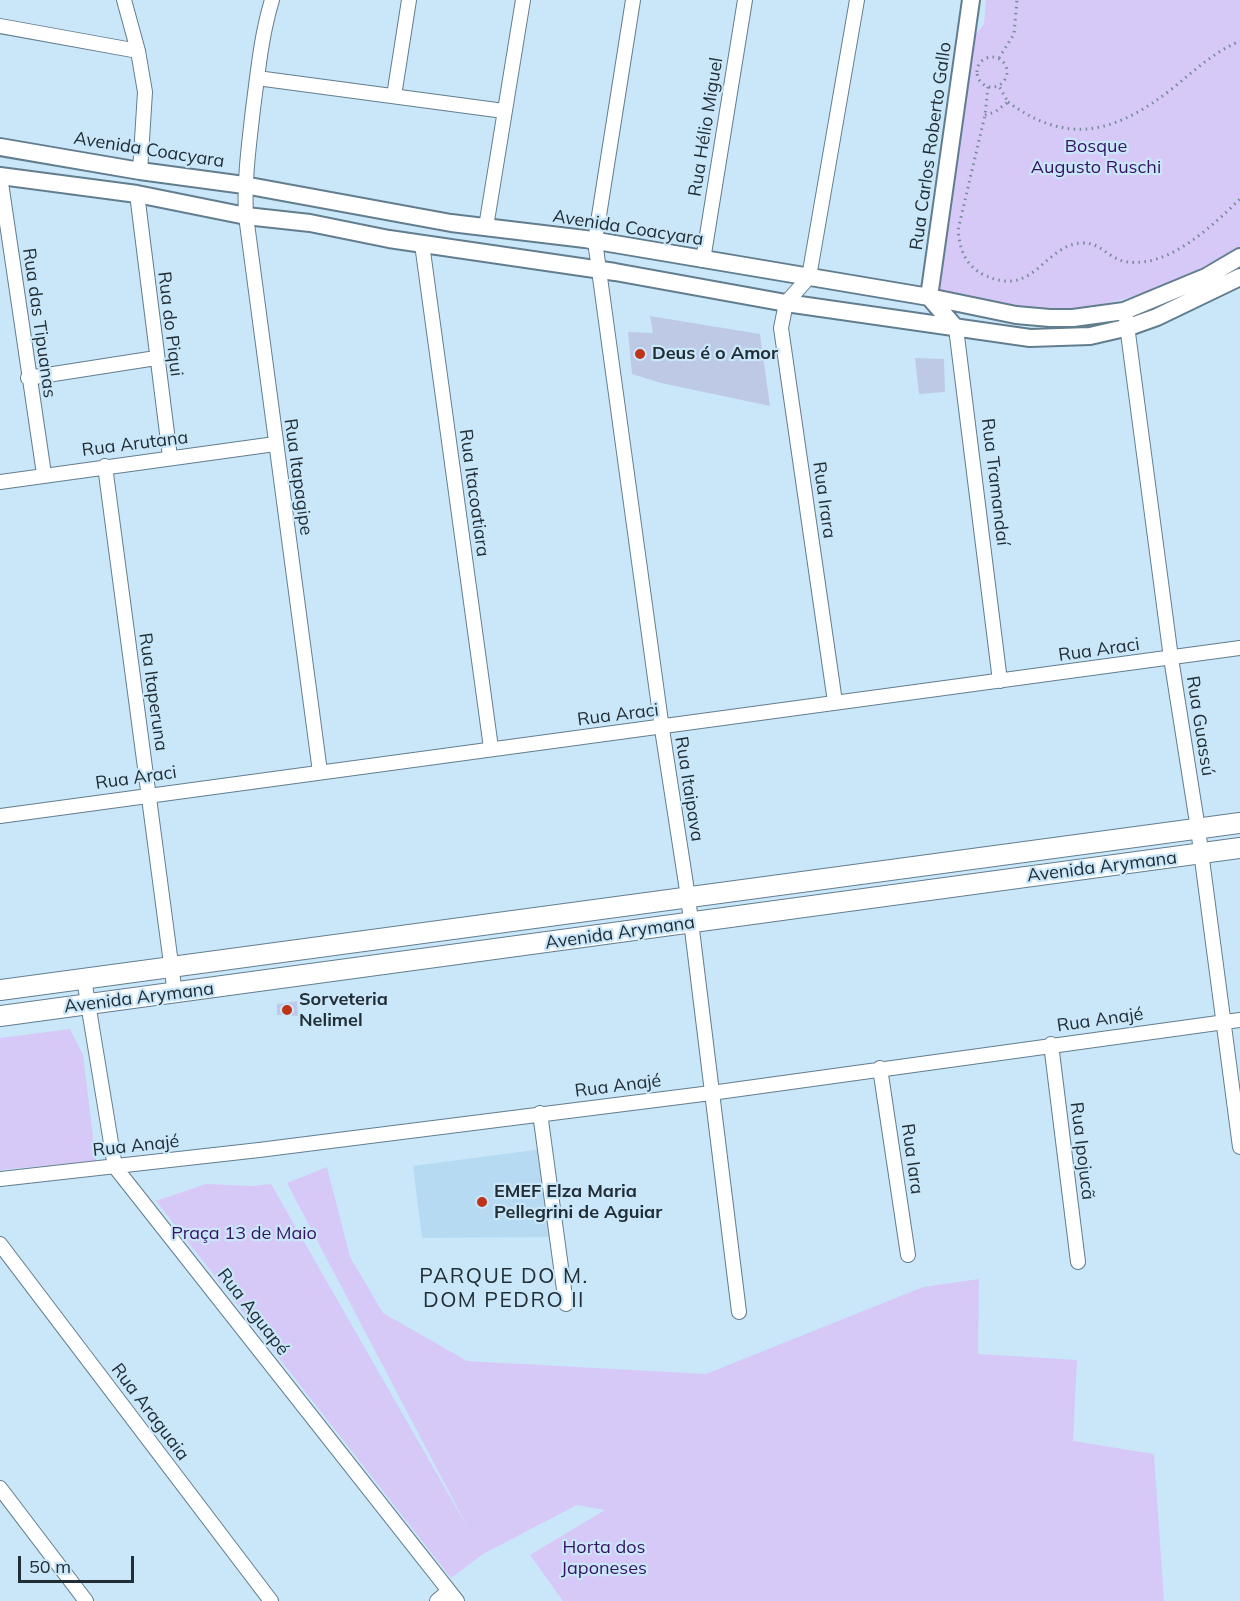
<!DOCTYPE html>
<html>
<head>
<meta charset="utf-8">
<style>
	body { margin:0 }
	#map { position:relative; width:1240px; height:1601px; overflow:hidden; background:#cae7fa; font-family:Mulish,sans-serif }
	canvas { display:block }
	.scale { position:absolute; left:18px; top:1556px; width:116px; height:27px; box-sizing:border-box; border:3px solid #222e35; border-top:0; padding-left:8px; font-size:18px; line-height:21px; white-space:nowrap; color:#222e35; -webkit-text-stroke:4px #cae7fa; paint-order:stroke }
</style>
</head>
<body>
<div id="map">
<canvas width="1240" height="1601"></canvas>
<div class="scale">50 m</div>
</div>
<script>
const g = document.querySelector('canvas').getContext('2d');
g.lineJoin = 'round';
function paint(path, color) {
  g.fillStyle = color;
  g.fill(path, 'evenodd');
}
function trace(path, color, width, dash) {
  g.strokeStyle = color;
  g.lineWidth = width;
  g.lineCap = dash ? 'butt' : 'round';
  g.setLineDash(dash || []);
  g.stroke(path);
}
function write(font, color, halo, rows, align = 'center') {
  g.font = font + ' Mulish,sans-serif';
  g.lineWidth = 4.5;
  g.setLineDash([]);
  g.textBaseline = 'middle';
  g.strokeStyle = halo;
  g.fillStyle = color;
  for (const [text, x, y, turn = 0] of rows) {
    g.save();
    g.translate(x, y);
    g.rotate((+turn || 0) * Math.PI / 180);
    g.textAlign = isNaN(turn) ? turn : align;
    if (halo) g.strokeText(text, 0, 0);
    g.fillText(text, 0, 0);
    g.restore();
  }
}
const built = new Path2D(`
	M 542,1149 L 550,1237 L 422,1238 L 413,1166 Z`);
const green = new Path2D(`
	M 986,0 L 1240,0 L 1240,248 C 1172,286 1103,316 1023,309 C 994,307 965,299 937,294 L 970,41 L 984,24 Z
	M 70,1029 L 83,1055 L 96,1161 L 0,1170 L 0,1038 Z
	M 327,1167 L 350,1257 L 383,1313 L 467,1361 L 706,1374 L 923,1287 L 979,1279 L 978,1354 L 1077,1360 L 1073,1441 L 1154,1454 L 1164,1601 L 563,1601 L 530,1555 L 605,1510 L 577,1505 L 483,1554 L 451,1578 L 156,1201 L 206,1184 L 252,1186 L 271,1184 L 469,1530 L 287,1183 Z`);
const building = new Path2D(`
	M 650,316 L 760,334 L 770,406 L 661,383 L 632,374 L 628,332 L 653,333 Z
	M 915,358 L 944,359 L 945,392 L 919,394 Z
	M 297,1001 L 298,1016 L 277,1015 L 277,1004 Z`);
const path = new Path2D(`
	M977 72a15 15 0 1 1 30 0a15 15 0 1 1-30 0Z
	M 999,58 L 1014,34 L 1017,0
	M 988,87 L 985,115 L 958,230 C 960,250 965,265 984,275 C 1035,299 1043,245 1082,243 C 1100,242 1107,257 1123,261 C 1166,271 1212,226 1240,199
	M 1008,102 C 1069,147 1117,132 1173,88 C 1195,70 1214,52 1240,41
	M 985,115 L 995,112 L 1008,102 L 999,86`);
const minor = new Path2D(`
	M 124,0 L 138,51 L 145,92 L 140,171
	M 272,0 C 261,36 258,72 253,109 C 249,145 244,180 246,216 L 320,772
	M 633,0 L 595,241 L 662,729 L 688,897 L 739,1312
	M 0,26 L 138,51
	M 257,78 L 504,111
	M 394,96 L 409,0
	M 0,176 L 44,474
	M 137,194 L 170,457
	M 486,227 L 523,0
	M 422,244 L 491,748
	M 703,260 L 745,0
	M 1126,318 L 1171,658 L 1198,829 L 1240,1147
	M 956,328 L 1000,681
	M 28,378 L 156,358
	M 105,466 L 175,994
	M 0,482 L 275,444
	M 835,702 L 781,328 L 786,303 L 809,277 L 857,0
	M 0,816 L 1240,648
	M 84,979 L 115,1167 L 457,1601
	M 1051,1044 L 1078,1262
	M 880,1068 L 908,1255
	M 540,1113 L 566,1304
	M 0,1179 L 259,1150 L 711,1093 L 1240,1020
	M 0,1244 L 271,1601
	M 0,1488 L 86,1601
	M 437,1601 L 449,1591`);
const tertiary = new Path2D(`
	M 0,147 L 140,171 L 244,185 L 451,223 L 585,239 L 929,297 L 1016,315 L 1050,318 L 1073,318 L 1124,311 L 1206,277 L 1240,257
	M 0,176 L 137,194 L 246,216 L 310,223 L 389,239 L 615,272 L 786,303 L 1030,338 L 1090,336 L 1129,327 L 1157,317 L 1240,277
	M 956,328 L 929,297 L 971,0`);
const secondary = new Path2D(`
	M 0,990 L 1240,823
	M 0,1016 L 1240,848`);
const markers = [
	[640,354,6,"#be331a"],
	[287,1010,6,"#be331a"],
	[482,1202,6,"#be331a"]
];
const streetNames = [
	["Rua Hélio Miguel",706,127,-81],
	["Rua Carlos Roberto Gallo",931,146,-82],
	["Avenida Coacyara",149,150,9],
	["Avenida Coacyara",628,228,9],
	["Rua das Tipuanas",39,323,82],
	["Rua do Piqui",170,324,83],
	["Rua Arutana",135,444,-7],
	["Rua Itapagipe",298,477,82],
	["Rua Tramandaí",995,482,83],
	["Rua Itacoatiara",474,493,82],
	["Rua Irara",824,500,82],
	["Rua Araci",1099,650,-8],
	["Rua Itaperuna",153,692,82],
	["Rua Araci",618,715,-7],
	["Rua Guassú",1200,726,81],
	["Rua Araci",136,778,-8],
	["Rua Itaipava",689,789,81],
	["Avenida Arymana",1102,867,-7],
	["Avenida Arymana",620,933,-8],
	["Avenida Arymana",139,998,-7],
	["Rua Anajé",1100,1020,-8],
	["Rua Anajé",618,1086,-7],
	["Rua Anajé",136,1146,-6],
	["Rua Ipojucã",1082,1151,83],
	["Rua Iara",912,1159,82],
	["Rua Aguapé",253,1312,52],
	["Rua Araguaia",150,1412,53]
];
const parkNames = [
	["Bosque",1096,147],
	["Augusto Ruschi",1096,168],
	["Praça 13 de Maio",244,1234],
	["Horta dos",604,1548],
	["Japoneses",604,1569]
];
const poiNames = [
	["Deus é o Amor",652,354],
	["Sorveteria",299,1000],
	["Nelimel",299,1021],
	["EMEF Elza Maria",494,1192],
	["Pellegrini de Aguiar",494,1213]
];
const quarterNames = [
	["PARQUE DO M.",504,1277],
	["DOM PEDRO II",504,1301]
];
paint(built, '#b6daf1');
paint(green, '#d6c9f7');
paint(building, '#becae5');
trace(minor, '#627d8e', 16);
trace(tertiary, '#627d8e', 20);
trace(secondary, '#627d8e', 22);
trace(path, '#768a97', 3, [1.5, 4.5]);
trace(minor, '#fff', 14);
trace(tertiary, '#fff', 16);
trace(secondary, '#fff', 20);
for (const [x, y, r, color] of markers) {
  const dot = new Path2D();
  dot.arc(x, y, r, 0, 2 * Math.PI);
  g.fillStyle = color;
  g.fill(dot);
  trace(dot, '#cae7fa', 2);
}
write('18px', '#222e35', '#cae7fa', streetNames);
write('18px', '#371263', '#cae7fa', parkNames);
write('bold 18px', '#222e35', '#cae7fa', poiNames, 'left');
g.letterSpacing = '1.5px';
write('21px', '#222e35', '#cae7fa', quarterNames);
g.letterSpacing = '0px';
</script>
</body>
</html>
